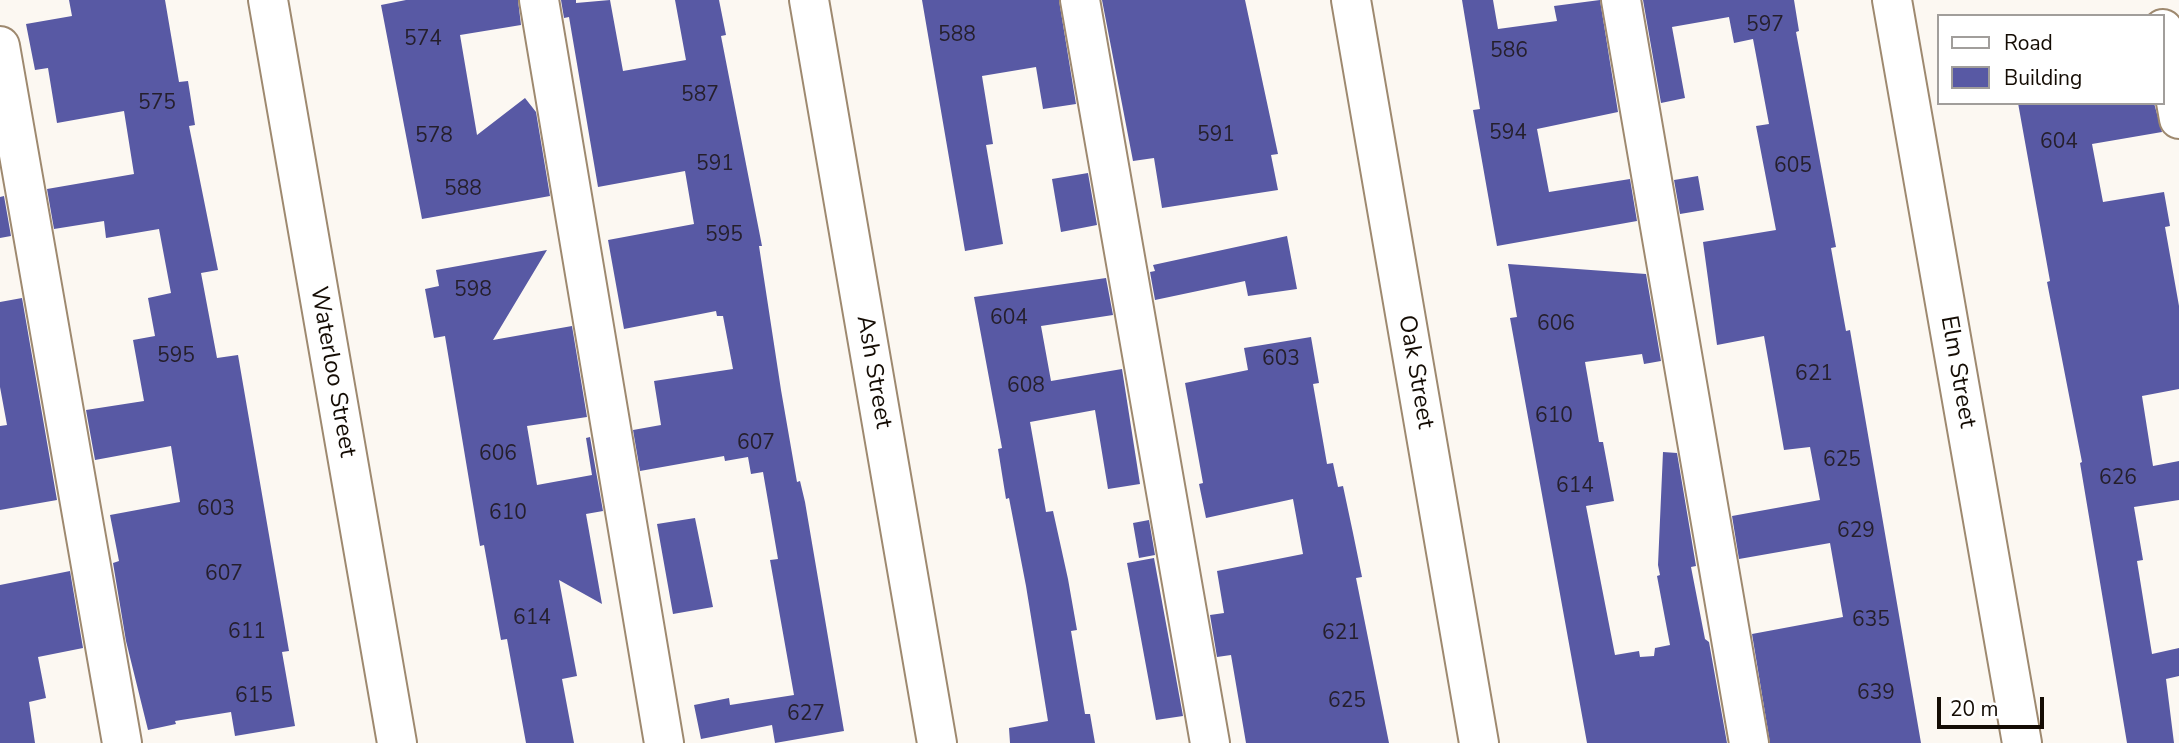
<!DOCTYPE html>
<html>
<head>
<meta charset="utf-8">
<style>
	body { margin:0 }
	#map { position:relative; width:2179px; height:743px; overflow:hidden; background:#fcf8f2; font-family:"Nunito Sans",sans-serif }
	canvas { display:block }
	.legend { position:absolute; left:1937px; top:14px; width:228px; height:91px; box-sizing:border-box; background:#fff; border:2px solid #a19e9b; margin:0; padding:9px 12px; list-style:none; font-size:21px; color:#140c04 }
	.legend li { display:flex; align-items:center; gap:14px; height:35px }
	.legend b { width:35px; border:2px solid #a19e9b }
	.scale { position:absolute; left:1937px; top:697px; width:107px; height:32px; box-sizing:border-box; border:4px solid #140c04; border-top:0; padding-left:9px; font-size:21px; line-height:24px; white-space:nowrap; color:#140c04; -webkit-text-stroke:5px #fff; paint-order:stroke }
</style>
</head>
<body>
<div id="map">
<canvas width="2179" height="743"></canvas>
<ul class="legend">
<li><b style="height:9px;background:#fff"></b>Road</li>
<li><b style="height:19px;background:#5859a4"></b>Building</li>
</ul>
<div class="scale">20 m</div>
</div>
<script>
const g = document.querySelector('canvas').getContext('2d');
g.lineJoin = 'round';
function paint(path, color) {
  g.fillStyle = color;
  g.fill(path, 'evenodd');
}
function trace(path, color, width, dash) {
  g.strokeStyle = color;
  g.lineWidth = width;
  g.lineCap = dash ? 'butt' : 'round';
  g.setLineDash(dash || []);
  g.stroke(path);
}
function write(font, color, halo, rows, align = 'center') {
  g.font = font + ' "Nunito Sans",sans-serif';
  g.lineWidth = 5;
  g.setLineDash([]);
  g.textBaseline = 'middle';
  g.strokeStyle = halo;
  g.fillStyle = color;
  for (const [text, x, y, turn = 0] of rows) {
    g.save();
    g.translate(x, y);
    g.rotate((+turn || 0) * Math.PI / 180);
    g.textAlign = isNaN(turn) ? turn : align;
    if (halo) g.strokeText(text, 0, 0);
    g.fillText(text, 0, 0);
    g.restore();
  }
}
const building = new Path2D(`
	M 69,0 L 165,0 L 179,82 L 188,81 L 195,125 L 189,126 L 218,270 L 201,273 L 217,358 L 238,355 L 289,651 L 282,652 L 295,726 L 235,736 L 231,712 L 175,721 L 176,724 L 148,730 L 126,641 L 113,563 L 119,561 L 110,515 L 180,502 L 171,446 L 95,460 L 86,410 L 144,401 L 133,340 L 155,336 L 148,298 L 171,293 L 159,229 L 106,238 L 104,221 L 54,229 L 47,189 L 134,174 L 124,111 L 57,123 L 48,68 L 35,70 L 26,24 L 72,16 Z
	M 406,0 L 518,0 L 521,25 L 460,35 L 477,135 L 525,98 L 536,112 L 550,196 L 422,219 L 381,5 Z
	M 561,0 L 576,0 L 576,3 L 610,0 L 623,71 L 686,60 L 675,0 L 719,0 L 726,35 L 721,36 L 762,246 L 759,246 L 781,390 L 797,482 L 800,481 L 805,502 L 844,731 L 775,743 L 772,725 L 701,739 L 694,705 L 729,698 L 730,705 L 794,695 L 770,560 L 778,559 L 763,472 L 751,474 L 748,457 L 725,461 L 724,456 L 640,471 L 633,430 L 661,425 L 654,381 L 733,369 L 723,316 L 717,316 L 716,311 L 624,329 L 608,240 L 694,224 L 685,171 L 598,187 L 569,17 L 564,18 Z
	M 922,0 L 1059,0 L 1076,104 L 1043,109 L 1036,67 L 982,76 L 993,144 L 986,145 L 1003,244 L 965,251 Z
	M 1102,0 L 1245,0 L 1278,154 L 1271,155 L 1278,190 L 1162,208 L 1154,158 L 1133,161 Z
	M 1462,0 L 1493,0 L 1498,29 L 1557,21 L 1554,6 L 1600,0 L 1618,112 L 1537,129 L 1549,192 L 1630,179 L 1637,221 L 1497,246 L 1473,110 L 1480,109 Z
	M 1643,0 L 1794,0 L 1799,31 L 1796,32 L 1836,247 L 1831,248 L 1846,331 L 1850,330 L 1921,743 L 1770,743 L 1752,634 L 1843,617 L 1830,543 L 1739,559 L 1732,516 L 1820,500 L 1810,447 L 1784,450 L 1764,336 L 1717,345 L 1703,242 L 1776,230 L 1756,126 L 1769,124 L 1753,39 L 1734,43 L 1729,17 L 1672,27 L 1685,98 L 1661,103 Z
	M 2018,103 L 2154,103 L 2162,132 L 2092,144 L 2103,202 L 2164,192 L 2170,226 L 2165,227 L 2179,306 L 2179,389 L 2142,396 L 2153,466 L 2179,461 L 2179,500 L 2134,507 L 2143,560 L 2137,561 L 2152,654 L 2179,648 L 2179,676 L 2166,679 L 2174,743 L 2127,743 L 2080,463 L 2082,462 L 2047,282 L 2050,281 Z
	M 1088,173 L 1097,225 L 1061,232 L 1052,179 Z
	M 1698,176 L 1704,210 L 1680,214 L 1674,180 Z
	M 4,196 L 11,236 L 0,238 L 0,197 Z
	M 1287,236 L 1297,289 L 1248,296 L 1245,281 L 1155,300 L 1150,272 L 1155,271 L 1153,265 Z
	M 547,250 L 493,340 L 572,326 L 587,417 L 527,426 L 537,485 L 592,475 L 586,438 L 590,437 L 603,511 L 586,514 L 602,604 L 559,580 L 577,676 L 562,679 L 574,743 L 526,743 L 507,639 L 501,640 L 484,545 L 480,546 L 445,336 L 434,338 L 425,289 L 439,286 L 436,270 Z
	M 1508,264 L 1646,274 L 1661,361 L 1644,364 L 1642,354 L 1585,362 L 1599,442 L 1603,442 L 1614,501 L 1586,506 L 1615,655 L 1639,651 L 1640,657 L 1654,656 L 1655,648 L 1670,645 L 1657,576 L 1660,575 L 1658,565 L 1663,452 L 1677,453 L 1696,566 L 1691,567 L 1705,639 L 1709,642 L 1727,743 L 1587,743 L 1510,318 L 1517,317 Z
	M 1106,278 L 1113,315 L 1041,326 L 1051,381 L 1122,369 L 1140,484 L 1108,489 L 1095,410 L 1030,422 L 1046,512 L 1053,511 L 1068,579 L 1077,630 L 1071,631 L 1085,714 L 1090,714 L 1095,743 L 1010,743 L 1009,728 L 1048,721 L 1026,586 L 1009,498 L 1006,499 L 998,449 L 1002,448 L 974,297 Z
	M 22,298 L 57,500 L 0,510 L 0,426 L 7,425 L 0,387 L 0,302 Z
	M 1311,337 L 1319,383 L 1313,384 L 1327,464 L 1333,463 L 1338,487 L 1343,486 L 1353,533 L 1362,577 L 1356,578 L 1389,743 L 1246,743 L 1231,655 L 1217,657 L 1210,615 L 1224,613 L 1217,571 L 1303,554 L 1293,499 L 1206,518 L 1199,484 L 1203,483 L 1185,383 L 1248,370 L 1244,348 Z
	M 695,518 L 713,607 L 673,614 L 657,524 Z
	M 1149,520 L 1155,555 L 1139,558 L 1133,523 Z
	M 1154,558 L 1183,716 L 1156,720 L 1127,563 Z
	M 70,571 L 83,648 L 38,657 L 46,698 L 29,702 L 35,743 L 0,743 L 0,585 Z`);
const minor = new Path2D(`
	M 268,0 L 397,743
	M 539,0 L 664,743
	M 809,0 L 937,743
	M 1080,0 L 1210,743
	M 1351,0 L 1479,743
	M 1621,0 L 1749,743
	M 1892,0 L 2022,743
	M 2163,29 L 2179,119
	M 0,46 L 122,743`);
const numberNames = [
	["597",1765,26],
	["588",957,36],
	["574",423,40],
	["586",1509,52],
	["587",700,96],
	["575",157,104],
	["594",1508,134],
	["591",1216,136],
	["578",434,137],
	["604",2059,143],
	["591",715,165],
	["605",1793,167],
	["588",463,190],
	["595",724,236],
	["598",473,291],
	["604",1009,319],
	["606",1556,325],
	["595",176,357],
	["603",1281,360],
	["621",1814,375],
	["608",1026,387],
	["610",1554,417],
	["607",756,444],
	["606",498,455],
	["625",1842,461],
	["626",2118,479],
	["614",1575,487],
	["603",216,510],
	["610",508,514],
	["629",1856,532],
	["607",224,575],
	["614",532,619],
	["635",1871,621],
	["611",247,633],
	["621",1341,634],
	["639",1876,694],
	["615",254,697],
	["625",1347,702],
	["627",806,715]
];
const streetNames = [
	["Waterloo Street",332,372,80],
	["Ash Street",873,372,80],
	["Oak Street",1415,372,80],
	["Elm Street",1957,372,80]
];
paint(building, '#5859a4');
trace(minor, '#9e896f', 42);
trace(minor, '#fff', 38);
write('21px', '#251f2c', null, numberNames);
write('24px', '#140c04', '#fff', streetNames);
</script>
</body>
</html>
